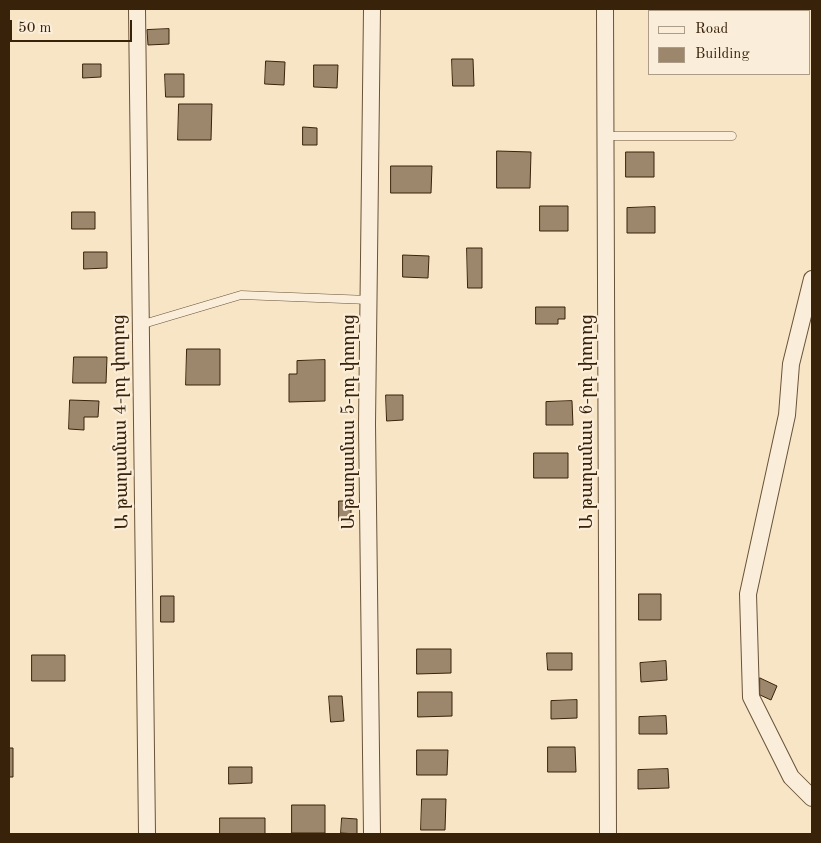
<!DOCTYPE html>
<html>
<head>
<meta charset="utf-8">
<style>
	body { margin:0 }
	#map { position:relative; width:821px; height:843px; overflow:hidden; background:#f8e5c6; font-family:"Old Standard TT",serif }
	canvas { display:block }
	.frame { position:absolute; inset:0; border:10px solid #39220a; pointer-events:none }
	.legend { position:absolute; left:648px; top:10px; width:162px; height:65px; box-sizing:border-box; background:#faeeda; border:1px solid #ad9c87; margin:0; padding:6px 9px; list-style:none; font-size:15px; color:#39220a }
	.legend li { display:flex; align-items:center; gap:10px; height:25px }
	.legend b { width:25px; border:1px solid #ad9c87 }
	.scale { position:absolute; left:10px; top:20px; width:122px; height:22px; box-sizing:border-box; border:2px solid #39220a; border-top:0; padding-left:6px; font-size:15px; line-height:18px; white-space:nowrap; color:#39220a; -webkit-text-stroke:4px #faeeda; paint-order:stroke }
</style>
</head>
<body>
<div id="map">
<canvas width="821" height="843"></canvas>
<div class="frame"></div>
<ul class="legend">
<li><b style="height:6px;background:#faeeda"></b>Road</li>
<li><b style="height:14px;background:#9c876c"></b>Building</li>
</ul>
<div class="scale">50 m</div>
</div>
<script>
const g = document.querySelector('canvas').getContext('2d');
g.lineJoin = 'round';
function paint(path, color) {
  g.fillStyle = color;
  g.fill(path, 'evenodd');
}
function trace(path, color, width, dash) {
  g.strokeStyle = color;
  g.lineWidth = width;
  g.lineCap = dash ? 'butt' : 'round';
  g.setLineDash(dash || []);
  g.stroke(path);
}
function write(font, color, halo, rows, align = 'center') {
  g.font = font + ' "Old Standard TT","Noto Serif Armenian",serif';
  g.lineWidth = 4.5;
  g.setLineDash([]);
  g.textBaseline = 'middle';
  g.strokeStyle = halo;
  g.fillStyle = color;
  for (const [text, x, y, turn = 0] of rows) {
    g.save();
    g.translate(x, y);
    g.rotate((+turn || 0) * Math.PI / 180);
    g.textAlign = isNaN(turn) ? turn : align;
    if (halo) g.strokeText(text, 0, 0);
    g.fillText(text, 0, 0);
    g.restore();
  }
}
const building = new Path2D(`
	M 169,29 L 169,44 L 148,45 L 147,30 Z
	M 452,59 L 473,59 L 474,86 L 453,86 Z
	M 266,61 L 285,62 L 284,85 L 265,84 Z
	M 83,64 L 101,64 L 101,77 L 83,78 Z
	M 314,65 L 338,65 L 337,88 L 314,87 Z
	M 165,74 L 184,74 L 184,97 L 166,97 Z
	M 179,104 L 212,104 L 211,140 L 178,140 Z
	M 303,127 L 317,128 L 317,145 L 303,145 Z
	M 497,151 L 531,152 L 530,188 L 497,188 Z
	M 626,152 L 654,152 L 654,177 L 626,177 Z
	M 391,166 L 432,166 L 431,193 L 391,193 Z
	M 540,206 L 568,206 L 568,231 L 540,231 Z
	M 655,207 L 655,233 L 627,233 L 627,208 Z
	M 72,212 L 95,212 L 95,229 L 72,229 Z
	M 467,248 L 482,248 L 482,288 L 468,288 Z
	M 84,252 L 107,252 L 107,268 L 84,269 Z
	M 403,255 L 429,256 L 428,278 L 403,277 Z
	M 536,307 L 565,307 L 565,319 L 558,319 L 558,324 L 536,324 Z
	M 187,349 L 220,349 L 220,385 L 186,385 Z
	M 74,357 L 107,357 L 106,383 L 73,383 Z
	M 325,360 L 325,401 L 289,402 L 289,374 L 297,374 L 297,361 Z
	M 386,395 L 403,395 L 403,420 L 387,421 Z
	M 70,400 L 99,401 L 98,417 L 84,417 L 84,430 L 69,429 Z
	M 572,401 L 573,425 L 546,425 L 546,402 Z
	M 534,453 L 568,453 L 568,478 L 534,478 Z
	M 339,501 L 351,501 L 351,522 L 339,521 Z
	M 639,594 L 661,594 L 661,620 L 639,620 Z
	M 161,596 L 174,596 L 174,622 L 161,622 Z
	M 417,649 L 451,649 L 451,673 L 417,674 Z
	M 547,653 L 572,653 L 572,670 L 548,670 Z
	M 32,655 L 65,655 L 65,681 L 32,681 Z
	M 666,661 L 667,680 L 641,682 L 640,663 Z
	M 760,678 L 777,686 L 771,700 L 760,695 Z
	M 418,692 L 452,692 L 452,716 L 418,717 Z
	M 329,696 L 342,696 L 344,721 L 331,722 Z
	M 577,700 L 577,718 L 551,719 L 551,701 Z
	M 666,716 L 667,734 L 639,734 L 639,717 Z
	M 548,747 L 575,747 L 576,772 L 548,772 Z
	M 9,748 L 13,748 L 13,777 L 9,777 Z
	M 417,750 L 448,750 L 447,775 L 417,775 Z
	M 229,767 L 252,767 L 252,783 L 229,784 Z
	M 668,769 L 669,788 L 638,789 L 638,770 Z
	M 422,799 L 446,799 L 445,830 L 421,830 Z
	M 292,805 L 325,805 L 325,833 L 292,833 Z
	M 220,818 L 265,818 L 265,834 L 220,834 Z
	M 342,818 L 357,819 L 357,834 L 341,833 Z`);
const service = new Path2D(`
	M 605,136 L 732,136
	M 140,325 L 241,295 L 369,300`);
const minor = new Path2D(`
	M 137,9 L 147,834
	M 605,9 L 608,834
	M 812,279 L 791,364 L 787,415 L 748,594 L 751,697 L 791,777 L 812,798
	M 372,834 L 367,424 L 372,9`);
const streetNames = [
	["Ա թաղամաս 4-րդ փողոց",121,422,-91],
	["Ա թաղամաս 5-րդ փողոց",349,422,-90],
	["Ա թաղամաս 6-րդ փողոց",587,422,-90]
];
paint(building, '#9c876c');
trace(building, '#39220a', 1);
trace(service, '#695339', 9);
trace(minor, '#695339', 18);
trace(service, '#faeeda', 8);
trace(minor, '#faeeda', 16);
write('18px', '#39220a', '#faeeda', streetNames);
</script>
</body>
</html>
